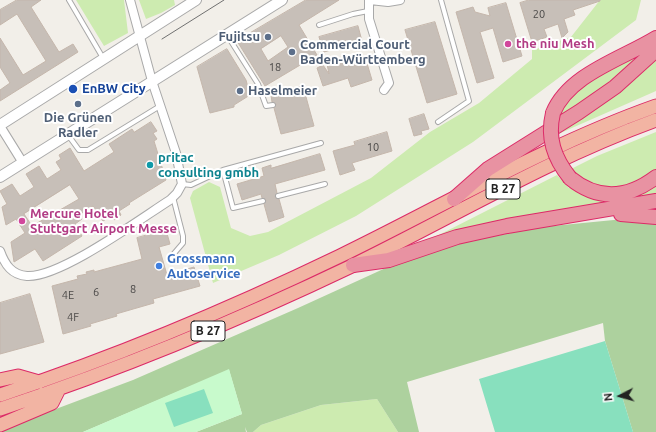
<!DOCTYPE html>
<html>
<head>
<meta charset="utf-8">
<style>
	body { margin:0 }
	#map { position:relative; width:656px; height:432px; overflow:hidden; background:#f2efe9; font-family:Ubuntu,sans-serif }
	canvas { display:block }
	.north { position:absolute; left:600px; top:376px; width:40px; height:40px; -webkit-text-stroke:3px #fff; paint-order:stroke; rotate:264deg; font-size:11px; font-weight:700; line-height:16px; text-align:center; color:#222 }
	.north::after { content:''; display:block; margin:auto; width:14px; height:18px; background:#222; clip-path:polygon(50% 0,100% 100%,50% 72%,0 100%) }
</style>
</head>
<body>
<div id="map">
<canvas width="656" height="432"></canvas>
<div class="north">N</div>
</div>
<script>
const g = document.querySelector('canvas').getContext('2d');
g.lineJoin = 'round';
function paint(path, color) {
  g.fillStyle = color;
  g.fill(path, 'evenodd');
}
function trace(path, color, width, dash) {
  g.strokeStyle = color;
  g.lineWidth = width;
  g.lineCap = dash ? 'butt' : 'round';
  g.setLineDash(dash || []);
  g.stroke(path);
}
function write(font, color, halo, rows, align = 'center') {
  g.font = font + ' Ubuntu,sans-serif';
  g.lineWidth = 4;
  g.setLineDash([]);
  g.textBaseline = 'middle';
  g.strokeStyle = halo;
  g.fillStyle = color;
  for (const [text, x, y, turn = 0] of rows) {
    g.save();
    g.translate(x, y);
    g.rotate((+turn || 0) * Math.PI / 180);
    g.textAlign = isNaN(turn) ? turn : align;
    if (halo) g.strokeText(text, 0, 0);
    g.fillText(text, 0, 0);
    g.restore();
  }
}
const grass = new Path2D(`
	M 76,0 L 124,0 L 128,33 L 104,46 Z
	M 139,0 L 174,0 L 175,5 L 161,13 L 146,19 Z
	M 600,0 L 641,0 L 636,20 L 473,142 L 356,216 L 279,255 L 213,283 L 190,198 L 193,191 L 209,182 L 220,187 L 231,228 L 250,236 L 268,232 L 371,178 L 430,132 L 479,103 L 532,59 L 532,50 L 571,37 Z
	M 654,45 L 631,68 L 561,118 L 558,114 L 575,87 Z
	M 656,55 L 656,91 L 540,142 Z
	M 656,132 L 656,171 L 649,177 L 618,190 L 590,187 L 569,170 L 597,156 Z
	M 557,175 L 569,188 L 572,187 L 582,193 L 656,182 L 656,197 L 425,242 Z
	M 377,399 L 398,432 L 253,432 L 261,425 L 321,405 Z`);
const forest = new Path2D(`
	M 624,219 L 656,224 L 656,432 L 633,432 L 605,341 L 603,323 L 407,382 L 419,432 L 398,432 L 377,399 L 321,405 L 261,425 L 253,432 L 247,432 L 245,427 L 246,432 L 196,432 L 242,414 L 229,370 L 83,432 L 0,432 L 0,430 L 133,380 L 298,308 L 401,261 L 444,246 L 542,227 Z`);
const park = new Path2D(`
	M 229,369 L 242,414 L 196,432 L 83,432 Z`);
const pitch = new Path2D(`
	M 605,341 L 633,432 L 495,432 L 479,379 Z
	M 204,389 L 213,413 L 174,427 L 165,403 Z`);
const building = new Path2D(`
	M 17,0 L 41,0 L 31,7 L 59,52 L 73,44 L 78,52 L 0,101 L 0,90 L 10,83 L 0,67 L 0,38 L 23,75 L 46,61 L 17,14 L 0,25 L 0,10 Z
	M 306,0 L 339,0 L 299,25 L 317,55 L 265,86 L 237,41 ZM 281,36 L 288,47 L 268,61 L 261,49 Z
	M 529,0 L 600,0 L 600,1 L 573,10 L 575,15 L 564,19 L 568,32 L 562,38 L 558,24 L 544,29 L 547,37 L 532,42 L 520,3 Z
	M 506,3 L 522,56 L 503,62 L 493,28 L 480,32 L 494,78 L 477,83 L 456,12 L 473,7 L 475,12 L 490,16 L 488,8 Z
	M 435,22 L 457,94 L 427,103 L 405,30 Z
	M 358,26 L 362,41 L 324,52 L 319,37 Z
	M 227,49 L 246,80 L 250,95 L 234,105 L 234,107 L 210,113 L 197,67 Z
	M 346,58 L 349,66 L 366,60 L 372,80 L 351,87 L 348,78 L 323,86 L 317,68 L 323,65 L 329,74 L 327,64 Z
	M 303,86 L 314,126 L 281,134 L 274,108 L 276,104 L 272,102 L 271,95 Z
	M 424,114 L 429,129 L 421,131 L 422,134 L 414,136 L 409,119 Z
	M 151,122 L 157,131 L 153,133 L 157,139 L 154,141 L 166,180 L 129,203 L 130,204 L 119,211 L 121,215 L 114,220 L 111,216 L 103,221 L 93,206 L 79,215 L 82,219 L 75,224 L 82,236 L 43,261 L 35,249 L 14,262 L 11,242 L 25,233 L 16,219 L 6,225 L 2,207 L 7,204 L 0,191 L 12,184 L 20,196 L 34,187 L 26,174 L 39,166 L 47,179 L 61,170 L 56,162 L 61,159 L 59,155 L 70,148 L 84,171 L 114,152 L 109,144 L 132,129 L 134,132 ZM 70,185 L 79,199 L 32,226 L 24,214 Z
	M 387,132 L 392,151 L 352,163 L 355,170 L 340,175 L 333,151 L 355,145 L 354,142 Z
	M 320,154 L 325,170 L 275,184 L 277,193 L 275,197 L 279,199 L 284,217 L 269,222 L 264,204 L 266,200 L 262,198 L 261,194 L 242,200 L 237,184 L 264,176 L 262,168 L 271,165 L 271,168 Z
	M 166,230 L 170,244 L 159,247 L 167,275 L 194,267 L 200,286 L 153,299 L 154,303 L 116,314 L 117,316 L 90,324 L 91,326 L 63,334 L 52,286 L 78,279 L 77,276 L 87,274 L 86,272 L 94,270 L 94,272 L 142,259 L 137,238 Z
	M 30,294 L 44,342 L 0,354 L 0,303 Z`);
const service = new Path2D(`
	M 69,0 L 103,58
	M 319,25 L 353,14 L 368,11
	M 227,35 L 258,84 L 266,106 L 273,105
	M 438,122 L 469,101 L 441,0
	M 68,135 L 79,150 L 88,150 L 160,106
	M 223,170 L 233,208 L 263,201
	M 182,184 L 191,185 L 223,170 L 321,143
	M 278,196 L 325,184
	M 171,257 L 183,243 L 183,236 L 173,197`);
const minor = new Path2D(`
	M 369,0 L 369,19 L 389,83 L 384,90
	M 370,0 L 388,2 L 400,0
	M 0,126 L 23,163
	M 0,251 C 5,265 12,275 27,276 C 60,278 140,219 170,200 L 177,193 L 182,184 L 176,153 L 152,81 L 130,0`);
const tertiary = new Path2D(`
	M 0,125 L 196,0
	M 0,177 L 282,0`);
const trunk = new Path2D(`
	M 0,380 L 18,376 L 39,382
	M 0,395 C 116,357 230,309 340,256 C 445,205 546,145 656,106
	M 0,409 C 121,369 239,320 354,265 C 454,216 551,158 656,120
	M 0,425 L 52,403 L 59,389`);
const motorway = new Path2D(`
	M 553,113 C 569,74 622,59 656,38
	M 570,178 C 598,201 627,199 656,177
	M 454,199 L 488,169 L 579,112 L 615,87 L 656,50
	M 621,214 L 656,217
	M 353,265 L 389,260 L 457,237 L 507,226 L 656,201`);
const tram = new Path2D(`
	M 162,39 L 224,0`);
const motorwayBridge = new Path2D(`
	M 553,113 C 547,138 554,158 570,178`);
const markers = [
	[268,37,4,"#5c6f8a"],
	[508,44,4,"#d1479c"],
	[292,52,4,"#5c6f8a"],
	[73,89,5,"#1a4fb4"],
	[240,91,4,"#5c6f8a"],
	[78,104,4,"#5c6f8a"],
	[150,165,4,"#0f9aa8"],
	[22,221,4,"#d1479c"],
	[159,266,4,"#3f7fe0"]
];
const numberNames = [
	["20",539,14],
	["18",275,67],
	["10",373,147],
	["8",133,289],
	["6",96,292],
	["4E",68,295],
	["4F",73,317]
];
const shields = [
	[503,189,34],
	[208,331,34]
];
const shieldNames = [
	["B 27",503,189],
	["B 27",208,331]
];
const serviceNames = [
	["Fujitsu",260,37,"right"],
	["Commercial Court",300,45],
	["Baden-Württemberg",300,60],
	["Haselmeier",248,91],
	["Die Grünen",78,118,"center"],
	["Radler",78,133,"center"]
];
const hotelNames = [
	["the niu Mesh",516,44],
	["Mercure Hotel",30,214],
	["Stuttgart Airport Messe",30,229]
];
const transitNames = [
	["EnBW City",82,89]
];
const cultureNames = [
	["pritac",158,158],
	["consulting gmbh",158,173]
];
const shopNames = [
	["Grossmann",167,259],
	["Autoservice",167,274]
];
paint(grass, '#cdebb0');
paint(forest, '#add19e');
paint(park, '#c8facc');
paint(pitch, '#88e0be');
paint(building, '#c7bfb8');
trace(building, '#c4b6ab', 1);
trace(service, '#a9a9a9', 6);
trace(minor, '#a9a9a9', 10);
trace(tertiary, '#a9a9a9', 12);
trace(trunk, '#dc2a67', 15);
trace(motorway, '#dc2a67', 16);
trace(service, '#fff', 4);
trace(minor, '#fff', 8);
trace(tertiary, '#fff', 10);
trace(trunk, '#f2b4a3', 13);
trace(motorway, '#e892a2', 14);
trace(tram, '#707070', 1);
trace(motorwayBridge, '#dc2a67', 16, []);
trace(motorwayBridge, '#e892a2', 14);
for (const [x, y, r, color] of markers) {
  const dot = new Path2D();
  dot.arc(x, y, r, 0, 2 * Math.PI);
  g.fillStyle = color;
  g.fill(dot);
  trace(dot, '#fff', 1.5);
}
write('11px', '#4b4948', null, numberNames);
for (const [x, y, w] of shields) {
  const box = new Path2D();
  box.roundRect(x - w / 2, y - 10, w, 20, 3);
  g.fillStyle = '#fff';
  g.fill(box);
  trace(box, '#222', 1);
}
write('bold 12px', '#222', null, shieldNames);
write('bold 13px', '#4e5e75', '#fff', serviceNames, 'left');
write('bold 13px', '#b23c85', '#fff', hotelNames, 'left');
write('bold 13px', '#164399', '#fff', transitNames, 'left');
write('bold 13px', '#0d838f', '#fff', cultureNames, 'left');
write('bold 13px', '#366cbe', '#fff', shopNames, 'left');
</script>
</body>
</html>
